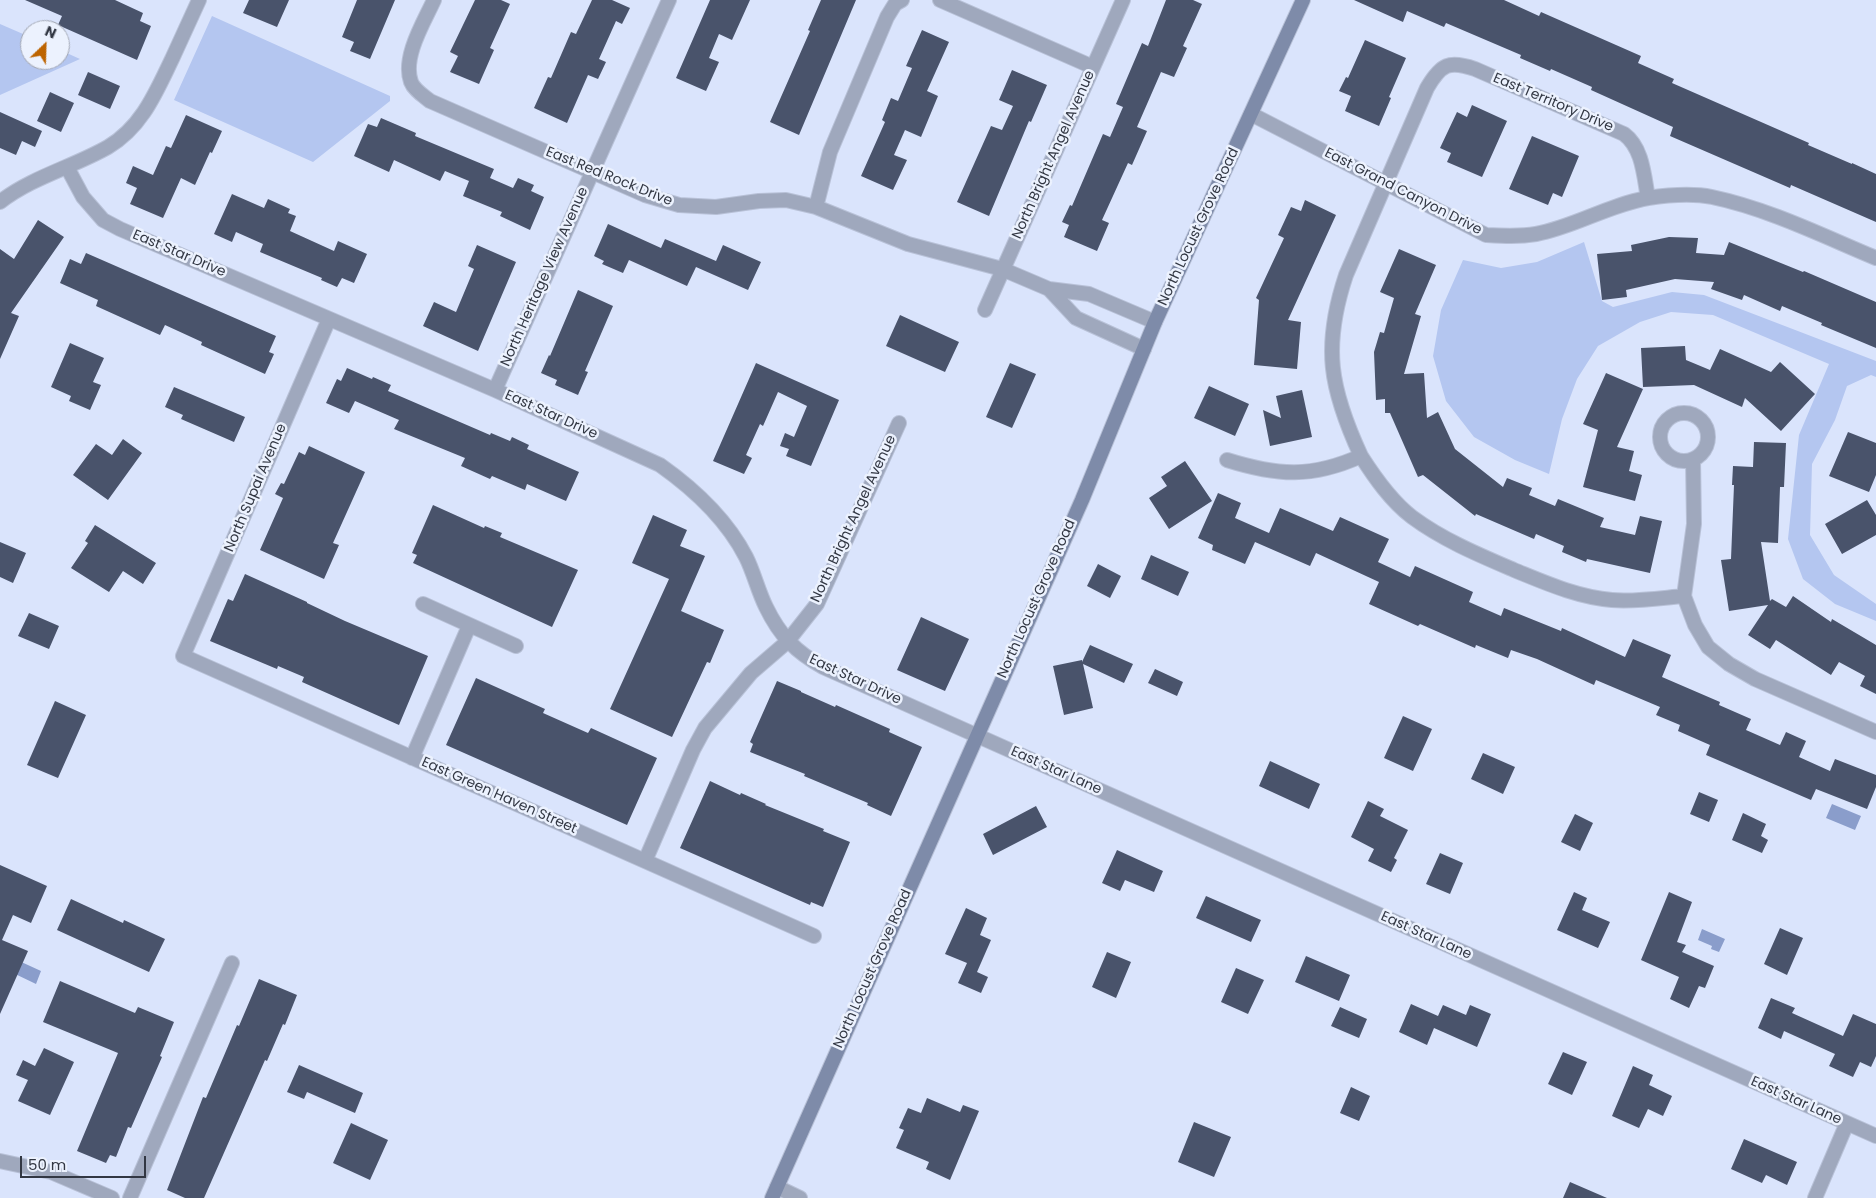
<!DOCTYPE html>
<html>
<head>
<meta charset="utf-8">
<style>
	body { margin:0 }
	#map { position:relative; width:1876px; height:1198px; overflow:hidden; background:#dae4fc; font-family:Poppins,sans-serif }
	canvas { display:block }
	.north { position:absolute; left:20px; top:20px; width:50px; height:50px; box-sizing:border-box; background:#ecf2fe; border:1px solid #a2a7b3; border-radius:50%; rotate:24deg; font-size:14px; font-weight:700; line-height:20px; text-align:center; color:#323743 }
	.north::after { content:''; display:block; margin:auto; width:18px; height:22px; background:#bd6400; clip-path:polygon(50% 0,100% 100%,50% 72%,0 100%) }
	.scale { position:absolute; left:20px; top:1156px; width:126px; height:22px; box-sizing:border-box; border:2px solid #323743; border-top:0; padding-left:6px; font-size:15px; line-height:18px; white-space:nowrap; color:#323743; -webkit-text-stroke:4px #ecf2fe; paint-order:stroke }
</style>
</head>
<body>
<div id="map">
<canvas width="1876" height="1198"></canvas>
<div class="north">N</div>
<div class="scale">50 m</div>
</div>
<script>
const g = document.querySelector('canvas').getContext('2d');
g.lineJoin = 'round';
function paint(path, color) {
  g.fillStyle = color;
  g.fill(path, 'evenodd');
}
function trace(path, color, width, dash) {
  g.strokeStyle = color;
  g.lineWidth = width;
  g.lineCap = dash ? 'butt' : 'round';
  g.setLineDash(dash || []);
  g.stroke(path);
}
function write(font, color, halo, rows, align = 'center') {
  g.font = font + ' Poppins,sans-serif';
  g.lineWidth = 5;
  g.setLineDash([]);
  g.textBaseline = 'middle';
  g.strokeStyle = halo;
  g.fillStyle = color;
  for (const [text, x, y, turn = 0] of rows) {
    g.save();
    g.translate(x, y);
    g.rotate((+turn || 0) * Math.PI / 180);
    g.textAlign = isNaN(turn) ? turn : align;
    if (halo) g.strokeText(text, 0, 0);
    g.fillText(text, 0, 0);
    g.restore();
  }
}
const green = new Path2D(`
	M 212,16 L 390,96 L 390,101 L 313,162 L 174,100 Z
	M 0,24 L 30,37 L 30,60 L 60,60 L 60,50 L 80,59 L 0,95 Z
	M 1584,242 L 1602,301 L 1613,307 L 1672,292 L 1704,295 L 1876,361 L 1876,377 L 1871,375 L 1847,386 L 1835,420 L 1812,464 L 1810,535 L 1834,575 L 1876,604 L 1876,621 L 1835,604 L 1803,579 L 1788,539 L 1799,435 L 1829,364 L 1713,315 L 1671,312 L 1640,322 L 1598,346 L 1577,379 L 1562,419 L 1549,474 L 1515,460 L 1474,437 L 1446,401 L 1433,356 L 1441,310 L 1463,260 L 1501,268 L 1537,262 Z`);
const water = new Path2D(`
	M 1832,804 L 1861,816 L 1855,830 L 1826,818 Z
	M 1702,929 L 1725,939 L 1719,952 L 1711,949 L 1712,946 L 1698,940 Z
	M 17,960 L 41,971 L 36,984 L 11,972 Z`);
const building = new Path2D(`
	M 25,0 L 115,0 L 143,13 L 140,21 L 151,26 L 137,60 L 58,25 L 62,16 Z
	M 249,0 L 289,0 L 277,27 L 243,13 Z
	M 357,0 L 395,0 L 370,59 L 350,51 L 354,42 L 342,37 Z
	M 475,0 L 501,0 L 510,4 L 490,48 L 494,50 L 479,84 L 450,72 L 458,56 L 450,52 Z
	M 592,0 L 612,0 L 630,8 L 622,24 L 616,21 L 599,59 L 606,62 L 598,79 L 588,75 L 567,123 L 534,108 L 548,77 L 551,78 L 571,32 L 576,34 Z
	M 710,0 L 750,0 L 732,40 L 719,34 L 709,58 L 719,62 L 706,91 L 676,78 Z
	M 821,0 L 856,0 L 799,135 L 770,122 L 810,31 L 808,30 Z
	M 1166,0 L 1193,0 L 1202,4 L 1183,46 L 1187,48 L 1174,77 L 1161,72 L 1137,127 L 1147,131 L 1132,165 L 1128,163 L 1102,220 L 1109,223 L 1097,251 L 1064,237 L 1069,225 L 1062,222 L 1070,205 L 1072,206 L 1103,134 L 1110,137 L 1123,107 L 1116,104 L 1142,43 L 1148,46 Z
	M 1354,0 L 1504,0 L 1539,16 L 1541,12 L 1641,56 L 1638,63 L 1674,79 L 1672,83 L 1809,143 L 1808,145 L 1852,164 L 1852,163 L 1876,174 L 1876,222 L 1791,185 L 1790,188 L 1670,136 L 1673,127 L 1591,90 L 1592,87 L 1551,69 L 1550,71 L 1520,58 L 1521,55 L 1446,23 L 1444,27 L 1407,11 L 1403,22 Z
	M 922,30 L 949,42 L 927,91 L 938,96 L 921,137 L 905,130 L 894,155 L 907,160 L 893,190 L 861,176 L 885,122 L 882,120 L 891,98 L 898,101 L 912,68 L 906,66 Z
	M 1365,40 L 1406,58 L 1389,97 L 1391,98 L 1379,126 L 1345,111 L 1351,96 L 1339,91 L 1346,77 L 1348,78 Z
	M 1012,70 L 1047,85 L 1031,122 L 1029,121 L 989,216 L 957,202 L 991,126 L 1002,130 L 1013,106 L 999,100 Z
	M 88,72 L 120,86 L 110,109 L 78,95 Z
	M 50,92 L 74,103 L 61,132 L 37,121 Z
	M 1472,105 L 1507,121 L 1482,177 L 1447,162 L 1451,153 L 1440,148 L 1457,112 L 1467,117 Z
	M 0,112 L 42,131 L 35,147 L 22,141 L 16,155 L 0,148 Z
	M 186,115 L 222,131 L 212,153 L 210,152 L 195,185 L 181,178 L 163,218 L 130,204 L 137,188 L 126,183 L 133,166 L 153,175 L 166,146 L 171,148 Z
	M 381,118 L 416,133 L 415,136 L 494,169 L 490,178 L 513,188 L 518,178 L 534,185 L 531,191 L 544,197 L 530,230 L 500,216 L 502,212 L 463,196 L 469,181 L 445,171 L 440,181 L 394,160 L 389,172 L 354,156 L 368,124 L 377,127 Z
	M 1532,136 L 1579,156 L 1562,197 L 1553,193 L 1548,205 L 1509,189 Z
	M 232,194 L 264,208 L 268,199 L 290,209 L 288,213 L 296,216 L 290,231 L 334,251 L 338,241 L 367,254 L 354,283 L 342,278 L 337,287 L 321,280 L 322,278 L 260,252 L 263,244 L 236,232 L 232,242 L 214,234 Z
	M 1305,200 L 1336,215 L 1288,320 L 1301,322 L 1297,369 L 1254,365 L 1259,300 L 1256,298 L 1284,238 L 1278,235 L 1291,207 L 1301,211 Z
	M 38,220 L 64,237 L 11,313 L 19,316 L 0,359 L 0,249 L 14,259 Z
	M 608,224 L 661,248 L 665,239 L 716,261 L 723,245 L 761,262 L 748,290 L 696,267 L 687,286 L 629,260 L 623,273 L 602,264 L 604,261 L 594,256 Z
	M 1669,237 L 1698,238 L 1696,253 L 1724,255 L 1729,242 L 1803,272 L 1804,271 L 1876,302 L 1876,348 L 1821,325 L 1822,323 L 1782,306 L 1780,311 L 1744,295 L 1742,300 L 1711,289 L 1714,282 L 1675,279 L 1626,290 L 1627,297 L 1602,300 L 1597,254 L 1632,251 L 1631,245 Z
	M 477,245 L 516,262 L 478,351 L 423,326 L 434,302 L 456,312 L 474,269 L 468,266 Z
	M 1399,249 L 1436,265 L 1415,314 L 1421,316 L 1404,374 L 1424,373 L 1427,418 L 1438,412 L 1455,449 L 1503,487 L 1507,478 L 1532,488 L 1529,495 L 1555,506 L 1558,499 L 1604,518 L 1600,527 L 1635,535 L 1640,516 L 1662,521 L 1650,573 L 1587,559 L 1586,562 L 1562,552 L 1564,546 L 1536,534 L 1534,539 L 1476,514 L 1475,516 L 1423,475 L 1418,477 L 1390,413 L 1385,413 L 1385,399 L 1376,400 L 1374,352 L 1380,332 L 1384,333 L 1394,298 L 1380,292 Z
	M 86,253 L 276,336 L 269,352 L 274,354 L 265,374 L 201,345 L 202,342 L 165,325 L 160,335 L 96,306 L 98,300 L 60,283 L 70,259 L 81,264 Z
	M 578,290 L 613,306 L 585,371 L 588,372 L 578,395 L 555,385 L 557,380 L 541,373 L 549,355 L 550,356 Z
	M 900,315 L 959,342 L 945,372 L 886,346 Z
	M 70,343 L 104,358 L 93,382 L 101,385 L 90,410 L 69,401 L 71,396 L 51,387 Z
	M 1685,346 L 1686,360 L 1710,370 L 1720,349 L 1771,372 L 1780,362 L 1815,394 L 1781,431 L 1745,398 L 1742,407 L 1694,385 L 1643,387 L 1641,348 Z
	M 756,363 L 839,400 L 811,466 L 786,456 L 789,449 L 780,446 L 785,433 L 794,437 L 807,406 L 778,392 L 763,426 L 760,424 L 746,455 L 752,458 L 744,474 L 713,461 Z
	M 1010,363 L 1036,374 L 1012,428 L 986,417 Z
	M 347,368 L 372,379 L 373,377 L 391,385 L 388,391 L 490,435 L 491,433 L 510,441 L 512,437 L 529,445 L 527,449 L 579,472 L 566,501 L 527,484 L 525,490 L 492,476 L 490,479 L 461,466 L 465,458 L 394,429 L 399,420 L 355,401 L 349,413 L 326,403 L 337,379 L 341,381 Z
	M 1606,373 L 1643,389 L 1617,447 L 1634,451 L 1629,471 L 1642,475 L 1635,501 L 1583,487 L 1598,430 L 1583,424 Z
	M 1209,386 L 1249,404 L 1235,436 L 1194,418 Z
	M 174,387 L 245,417 L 234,442 L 181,419 L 183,415 L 165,407 Z
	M 1302,390 L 1312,437 L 1270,446 L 1263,410 L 1281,418 L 1276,396 Z
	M 1848,432 L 1876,443 L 1876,475 L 1869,492 L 1829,476 Z
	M 123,439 L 142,453 L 108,500 L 73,475 L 96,444 L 112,455 Z
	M 1754,442 L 1786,443 L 1784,487 L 1780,487 L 1778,543 L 1761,542 L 1770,601 L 1772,599 L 1786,607 L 1793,596 L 1831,622 L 1832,619 L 1876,645 L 1876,694 L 1860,686 L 1865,676 L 1839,662 L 1831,675 L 1776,640 L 1770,649 L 1748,635 L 1768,605 L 1729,611 L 1721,560 L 1731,559 L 1734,485 L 1732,485 L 1733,466 L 1753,467 Z
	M 309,446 L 365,472 L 333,543 L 339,545 L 324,579 L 260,550 L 283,498 L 275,494 L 281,483 L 284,484 L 299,452 L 305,455 Z
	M 1185,461 L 1212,501 L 1169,529 L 1149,498 L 1167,486 L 1161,477 Z
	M 1218,493 L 1241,503 L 1235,518 L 1269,533 L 1280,508 L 1333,531 L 1340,517 L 1389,539 L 1378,562 L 1410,577 L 1415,566 L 1473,592 L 1469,602 L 1501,616 L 1504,608 L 1561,631 L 1562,628 L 1625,657 L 1633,639 L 1671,655 L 1662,677 L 1720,702 L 1719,705 L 1751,719 L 1746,730 L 1780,745 L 1786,732 L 1806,741 L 1799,757 L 1830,771 L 1835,759 L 1876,775 L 1876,787 L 1867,809 L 1816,789 L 1811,800 L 1706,755 L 1710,745 L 1678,731 L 1680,725 L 1656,715 L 1660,707 L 1596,680 L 1594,685 L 1537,659 L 1511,650 L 1508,658 L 1476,645 L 1475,648 L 1420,624 L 1418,626 L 1369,604 L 1379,582 L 1316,553 L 1310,566 L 1255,542 L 1245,564 L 1212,550 L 1213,545 L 1198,538 Z
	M 1867,500 L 1876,515 L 1876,535 L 1842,554 L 1825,524 Z
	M 433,505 L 484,528 L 485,526 L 502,533 L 500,537 L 578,570 L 552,627 L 413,563 L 417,555 L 412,553 Z
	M 653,515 L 687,530 L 680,546 L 705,556 L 681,611 L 724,630 L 710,663 L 707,662 L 672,737 L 610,709 L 669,579 L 632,563 Z
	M 95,525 L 156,563 L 143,584 L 123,571 L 109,592 L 71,568 L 88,543 L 85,541 Z
	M 0,542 L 26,553 L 13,583 L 0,577 Z
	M 1151,555 L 1189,572 L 1178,596 L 1141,579 Z
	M 1098,564 L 1121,576 L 1110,598 L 1087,586 Z
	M 245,574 L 307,602 L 307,603 L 345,621 L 428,656 L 399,725 L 302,682 L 304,677 L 278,666 L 277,669 L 210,641 L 228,599 L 233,601 Z
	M 29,613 L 59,626 L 49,649 L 18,636 Z
	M 921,617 L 969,639 L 945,691 L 897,670 Z
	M 1090,645 L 1133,664 L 1124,683 L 1083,664 L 1093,708 L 1064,715 L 1053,666 L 1082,660 L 1082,662 Z
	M 1155,669 L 1183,682 L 1177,696 L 1148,683 Z
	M 476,678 L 545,709 L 543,713 L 588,733 L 591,728 L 657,758 L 627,825 L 446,745 Z
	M 777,681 L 801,691 L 801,692 L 835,707 L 836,705 L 890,729 L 889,732 L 922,747 L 891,816 L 867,805 L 868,803 L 804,776 L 805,774 L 750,752 L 753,744 L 750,742 Z
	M 55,701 L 86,715 L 58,778 L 27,765 Z
	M 1403,716 L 1432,729 L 1413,771 L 1384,758 Z
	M 1483,753 L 1515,767 L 1503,794 L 1471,779 Z
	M 1270,761 L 1320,784 L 1309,809 L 1259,786 Z
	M 710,781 L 740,795 L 741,793 L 766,804 L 765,805 L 824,829 L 823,831 L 850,842 L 823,907 L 811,902 L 810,905 L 680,848 Z
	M 1699,792 L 1718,800 L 1709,822 L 1690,814 Z
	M 1368,801 L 1384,809 L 1380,816 L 1408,830 L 1394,858 L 1397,860 L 1391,872 L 1368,861 L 1374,849 L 1351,837 Z
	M 1036,806 L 1047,827 L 993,855 L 983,834 Z
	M 1743,813 L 1766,824 L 1761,836 L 1768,840 L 1762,853 L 1732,840 Z
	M 1575,814 L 1593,823 L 1580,851 L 1561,842 Z
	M 1117,850 L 1163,871 L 1154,892 L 1125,880 L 1120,891 L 1102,883 Z
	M 1440,853 L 1463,863 L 1450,894 L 1426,884 Z
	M 0,865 L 47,886 L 31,923 L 13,915 L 2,940 L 28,951 L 0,1014 Z
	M 1574,892 L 1587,898 L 1582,910 L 1610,922 L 1598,948 L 1557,930 Z
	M 1669,892 L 1692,902 L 1677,942 L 1686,945 L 1682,952 L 1714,966 L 1705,988 L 1699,986 L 1689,1008 L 1670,999 L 1679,977 L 1641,960 Z
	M 1206,896 L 1261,920 L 1251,942 L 1196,918 Z
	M 71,899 L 123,923 L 124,920 L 165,939 L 149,972 L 57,930 Z
	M 966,908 L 987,918 L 980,935 L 991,940 L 977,972 L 988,977 L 981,993 L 958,983 L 967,963 L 945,954 Z
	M 1780,928 L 1803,938 L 1787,975 L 1764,964 Z
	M 1107,952 L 1131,962 L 1116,998 L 1092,987 Z
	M 1306,956 L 1350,975 L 1339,1001 L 1295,982 Z
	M 1236,968 L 1264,980 L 1248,1014 L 1221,1002 Z
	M 259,979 L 297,995 L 285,1025 L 283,1024 L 267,1061 L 265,1060 L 204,1198 L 185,1198 L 167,1190 L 203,1097 L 206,1098 L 237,1025 L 239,1026 Z
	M 60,981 L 135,1013 L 138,1007 L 174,1022 L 160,1056 L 162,1057 L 131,1128 L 128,1127 L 116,1157 L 110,1155 L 106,1163 L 77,1151 L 118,1053 L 43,1022 Z
	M 1771,998 L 1795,1008 L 1792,1013 L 1843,1036 L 1853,1014 L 1876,1024 L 1876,1056 L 1871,1067 L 1860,1062 L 1853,1077 L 1829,1066 L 1835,1054 L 1784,1031 L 1781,1039 L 1758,1028 Z
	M 1411,1004 L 1438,1016 L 1443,1005 L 1466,1015 L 1470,1005 L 1491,1014 L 1477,1047 L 1434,1028 L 1427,1045 L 1399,1032 Z
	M 1340,1007 L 1367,1019 L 1359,1038 L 1331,1026 Z
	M 44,1048 L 74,1062 L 50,1115 L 18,1101 L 28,1080 L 16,1075 L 23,1060 L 35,1066 Z
	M 1563,1052 L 1587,1062 L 1572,1095 L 1548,1084 Z
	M 299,1065 L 363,1093 L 355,1113 L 307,1092 L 304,1099 L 287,1092 Z
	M 1633,1066 L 1653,1075 L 1649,1085 L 1672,1096 L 1663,1116 L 1648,1109 L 1639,1128 L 1612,1116 Z
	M 1351,1087 L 1370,1096 L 1359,1121 L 1340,1113 Z
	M 927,1098 L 960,1112 L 963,1105 L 979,1111 L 950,1180 L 926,1169 L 929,1162 L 896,1148 L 904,1130 L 899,1128 L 908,1108 L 921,1113 Z
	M 1194,1122 L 1231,1137 L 1214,1177 L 1178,1162 Z
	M 351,1123 L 388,1140 L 370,1180 L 333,1163 Z
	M 1744,1139 L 1797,1162 L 1787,1185 L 1766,1175 L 1762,1183 L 1731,1169 Z
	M 1570,1182 L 1607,1198 L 1563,1198 Z`);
const minor = new Path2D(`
	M 434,0 C 424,22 402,57 411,82 C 414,90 424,96 430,101 L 645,195 L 679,205 L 716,207 L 759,201 L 786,200 L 816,207 L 908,244 L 1002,269 L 1049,289 L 1089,294 L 1155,322
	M 940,0 L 1093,67
	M 1251,114 L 1486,235 C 1503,236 1519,237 1536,234 C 1574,227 1608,205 1648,198 C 1668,195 1692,193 1712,197 C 1769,209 1823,236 1876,258
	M 67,167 L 83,197 L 103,220 L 120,229 L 495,390 L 660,465 C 694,489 727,520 746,557 C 754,573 758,591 766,607 C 780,636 796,652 823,667 L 1876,1136
	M 0,202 C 32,177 73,167 108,147 C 142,127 156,92 172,59 C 181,39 190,20 199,0
	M 816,207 L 830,152 L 887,17 L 895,4 L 902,0
	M 1049,289 L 1076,318 L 1144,349
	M 985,310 L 1123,0
	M 329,319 L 183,656 L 814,936
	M 495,390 L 669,0
	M1660 437a24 24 0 1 1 48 0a24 24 0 1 1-48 0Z
	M 1361,456 C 1330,389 1322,347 1346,275 L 1427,88 C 1441,64 1449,60 1475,69 L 1624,134 C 1643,148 1644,177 1648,198
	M 1693,459 L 1694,524 L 1684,596 L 1695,625 L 1708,647 L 1729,664 L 1755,679 L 1876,732
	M 1227,460 C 1278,476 1312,478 1361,456 C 1375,478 1391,501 1412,517 C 1443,540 1479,555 1514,570 C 1546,583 1577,597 1612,600 C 1635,602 1661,598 1684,596
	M 423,604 L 516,646
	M 412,758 L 469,626
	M 645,861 L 693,750 L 705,728 L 751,673 L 787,642 L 817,604 L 899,423
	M 0,1161 L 51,1172 L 112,1198
	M 777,1187 L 800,1198
	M 130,1198 L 232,963
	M 1815,1198 L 1847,1123`);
const secondary = new Path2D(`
	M 772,1198 L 1082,500 L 1155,322 L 1303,0`);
const streetNames = [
	["East Territory Drive",1553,103,23],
	["North Bright Angel Avenue",1054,155,-66],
	["East Red Rock Drive",609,177,22],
	["East Grand Canyon Drive",1403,192,27],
	["North Locust Grove Road",1199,227,-65],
	["East Star Drive",179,254,23],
	["North Heritage View Avenue",545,277,-66],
	["East Star Drive",551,415,24],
	["North Supai Avenue",256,488,-67],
	["North Bright Angel Avenue",854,519,-65],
	["North Locust Grove Road",1037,599,-66],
	["East Star Drive",855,680,25],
	["East Star Lane",1056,771,24],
	["East Green Haven Street",499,796,24],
	["East Star Lane",1426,936,24],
	["North Locust Grove Road",873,969,-66],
	["East Star Lane",1796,1101,24]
];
paint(green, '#b4c6f0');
paint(water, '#8a9dcb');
paint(building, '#49536b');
trace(minor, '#b8c1d7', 16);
trace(secondary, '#b8c1d7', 16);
trace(minor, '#9fa8bd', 14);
trace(secondary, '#7e8ba9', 14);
write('14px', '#323743', '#ecf2fe', streetNames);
</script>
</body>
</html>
